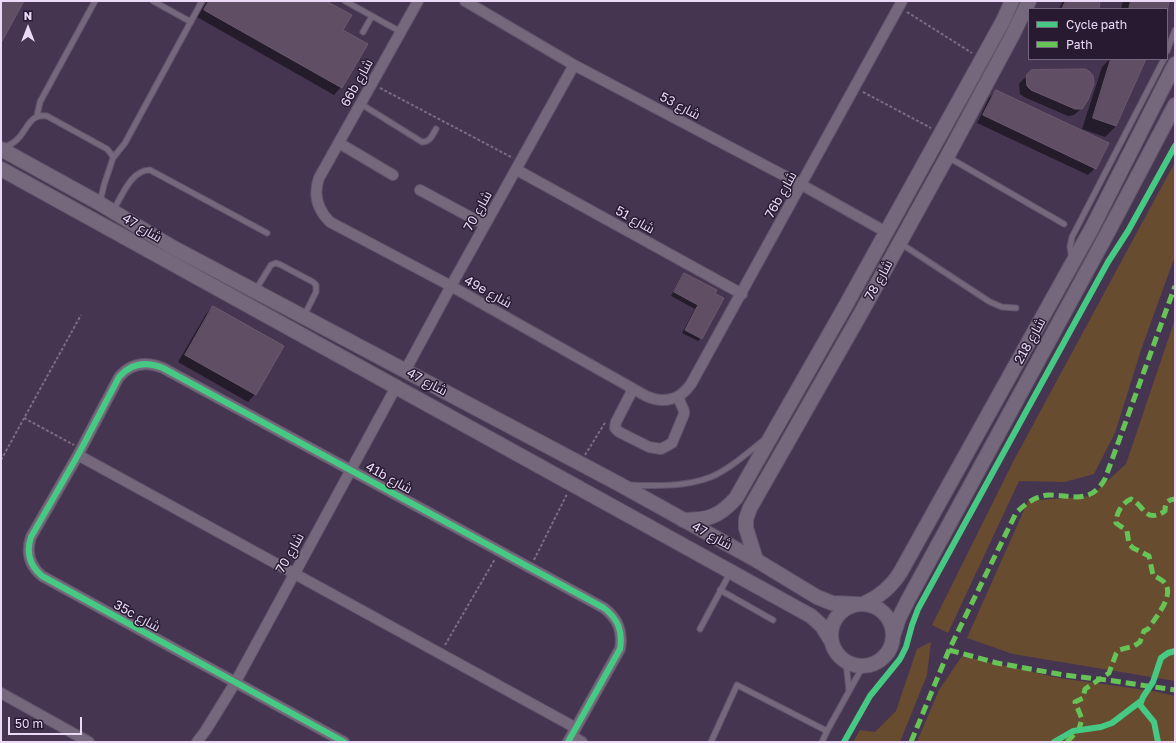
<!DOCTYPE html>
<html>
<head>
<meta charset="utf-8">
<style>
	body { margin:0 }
	#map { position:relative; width:1176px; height:743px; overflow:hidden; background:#463551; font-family:"Golos Text",sans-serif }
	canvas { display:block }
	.frame { position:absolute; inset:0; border:2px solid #ebd9f7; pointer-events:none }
	.legend { position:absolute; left:1028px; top:8px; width:140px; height:52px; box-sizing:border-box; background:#281b31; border:1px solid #766780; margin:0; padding:5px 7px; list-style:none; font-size:12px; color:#ebd9f7 }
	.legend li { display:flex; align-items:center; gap:8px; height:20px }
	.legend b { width:20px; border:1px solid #766780 }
	.north { position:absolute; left:8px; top:8px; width:40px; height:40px; -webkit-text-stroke:3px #281b31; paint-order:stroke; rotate:0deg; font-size:11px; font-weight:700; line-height:16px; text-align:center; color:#ebd9f7 }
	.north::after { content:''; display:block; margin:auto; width:14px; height:18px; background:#ebd9f7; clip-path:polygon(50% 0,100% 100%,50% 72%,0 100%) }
	.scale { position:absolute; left:8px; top:717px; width:74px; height:18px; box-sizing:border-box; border:2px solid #ebd9f7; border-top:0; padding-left:5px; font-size:12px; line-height:14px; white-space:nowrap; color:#ebd9f7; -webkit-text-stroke:3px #281b31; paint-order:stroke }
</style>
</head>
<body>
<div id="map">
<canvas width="1176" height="743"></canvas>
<div class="frame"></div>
<ul class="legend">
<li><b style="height:5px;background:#46c982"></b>Cycle path</li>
<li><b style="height:5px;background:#66c356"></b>Path</li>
</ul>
<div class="north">N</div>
<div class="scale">50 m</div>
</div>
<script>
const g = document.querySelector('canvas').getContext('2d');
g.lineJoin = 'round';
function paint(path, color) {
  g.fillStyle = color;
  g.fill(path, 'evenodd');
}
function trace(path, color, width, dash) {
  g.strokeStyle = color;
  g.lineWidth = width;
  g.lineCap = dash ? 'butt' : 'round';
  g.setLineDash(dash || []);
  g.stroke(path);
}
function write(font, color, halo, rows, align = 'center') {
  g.font = font + ' "Golos Text",Cairo,sans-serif';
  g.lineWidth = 3;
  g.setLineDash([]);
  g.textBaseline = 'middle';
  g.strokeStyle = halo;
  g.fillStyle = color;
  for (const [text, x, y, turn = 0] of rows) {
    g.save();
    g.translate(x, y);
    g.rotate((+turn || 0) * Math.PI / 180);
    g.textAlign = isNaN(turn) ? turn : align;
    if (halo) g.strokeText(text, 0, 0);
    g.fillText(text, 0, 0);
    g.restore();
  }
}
const green = new Path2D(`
	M 1175,162 L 1175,256 L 1142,347 L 1115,433 L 1094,474 L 1065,482 L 1019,481 L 948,633 L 932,625 L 1014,460 Z
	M 1175,319 L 1175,681 L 1013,654 L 967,638 L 1028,501 L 1091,496 L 1126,464 Z
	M 931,642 L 927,675 L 900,742 L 853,742 L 860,730 L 875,732 L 896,711 L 917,649 Z
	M 962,656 L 1059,678 L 1153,691 L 1175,696 L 1175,742 L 917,742 L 939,690 Z`);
const shadow = new Path2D(`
	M 207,1 L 324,1 L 342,30 L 341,87 L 334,95 L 197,17 Z
	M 1063,1 L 1099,1 L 1098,9 L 1059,9 Z
	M 1123,1 L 1168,1 L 1167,9 L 1121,9 Z
	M 1110,59 L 1145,59 L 1116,126 L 1105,137 L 1082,129 L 1102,67 Z
	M 1031,71 L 1082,108 L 1074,115 L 1068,116 L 1024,97 L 1020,94 L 1019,84 Z
	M 996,91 L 1095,168 L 1088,175 L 977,123 L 989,98 Z
	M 684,274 L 715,291 L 701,338 L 698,341 L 682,333 L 695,309 L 671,296 L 681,277 Z
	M 213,307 L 282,346 L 255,394 L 248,402 L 178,362 L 206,314 Z`);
const building = new Path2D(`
	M 1,1 L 24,1 L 1,43 Z
	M 209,1 L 326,1 L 352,15 L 343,30 L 368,44 L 342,88 L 204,10 Z
	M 1066,1 L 1100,1 L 1099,9 L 1062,9 Z
	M 1131,1 L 1169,1 L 1167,14 L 1167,9 L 1129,9 Z
	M 1111,59 L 1146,59 L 1116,126 L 1093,118 Z
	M 1077,69 L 1086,69 L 1090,72 L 1093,76 L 1094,84 L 1088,100 L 1082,109 L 1075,109 L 1031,90 L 1027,86 L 1026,76 L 1031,70 Z
	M 996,90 L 1109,143 L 1096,169 L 983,115 Z
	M 684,273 L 717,290 L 715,294 L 724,298 L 702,339 L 685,330 L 698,305 L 674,292 Z
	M 213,306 L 284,346 L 256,395 L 185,355 Z`);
const path = new Path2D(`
	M 907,12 L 972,53
	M 380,88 L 513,158
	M 863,92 L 931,128
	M 24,418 L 74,445
	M 585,455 L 606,421
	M 1,460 L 81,315
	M 534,560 L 567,494
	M 445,645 L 495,559`);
const lane = new Path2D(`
	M 153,1 L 191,22
	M 345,1 L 401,32
	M 363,32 L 372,16
	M 1167,51 L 1175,30
	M 361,104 L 422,142 C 430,142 432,136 436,129
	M 37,116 L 40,102 L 95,1
	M 3,147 C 28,142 24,112 47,116 L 107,149 L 112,155 L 113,158 L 104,185 L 100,202
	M 948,157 L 1064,224
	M 113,158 L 125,143 L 202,1
	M 113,211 C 122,196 131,170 150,170 L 267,233
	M 900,243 L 990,302 L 1002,307 L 1016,308
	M 1072,259 L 1070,247 L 1072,237 L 1164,59
	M 255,291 L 271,265 L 276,263 L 281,265 L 313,282 L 316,285 L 316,292 L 304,316
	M 628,485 C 656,486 685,487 711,477 C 730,469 747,453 764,440
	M 720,590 L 773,620
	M 700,629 L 730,573
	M 846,662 L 849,691
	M 827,731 L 863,666
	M 711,742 L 737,685 L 827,731 L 822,742`);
const street = new Path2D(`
	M 418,1 L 319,178 C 313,195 317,209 330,222 L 451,286 L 646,396 C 664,404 680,400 691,384 L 902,1
	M 465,1 L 574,65 L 802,185 L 886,232
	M 339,143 L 393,175
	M 517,170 L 742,294
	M 420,190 L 485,225
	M 405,371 L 451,286 L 574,65
	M 633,389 L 616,422 L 615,428 L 619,432 L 649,447 L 661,449 L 672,443 L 684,414 L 684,411 L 678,397
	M 78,455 L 576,728
	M 1,693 L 89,742
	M 572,736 L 582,742
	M 197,742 L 206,730 L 235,683 L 396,387
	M 344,742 L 42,576 C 29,565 26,552 31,537 L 78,455 L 119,377 C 131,363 146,361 163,368 L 604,608 C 618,619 623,631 620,649 L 568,742`);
const secondary = new Path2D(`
	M 1,149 L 99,203 L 172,247 L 619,484 L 756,560 L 817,597 L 832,603 L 856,604
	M 1,169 L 811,616 L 822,626 L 830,639
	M 683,520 C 708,520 719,517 736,498 L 846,305 L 1003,21 L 1012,1
	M 756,560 L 746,528 L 746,519 L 750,508 L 861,313 L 947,157 L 1012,36 L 1029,1
	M 865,603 C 881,596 891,587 900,573 L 1092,228 L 1175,64
	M831 635a31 31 0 1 1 62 0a31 31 0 1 1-62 0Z
	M 893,636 L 899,618 L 908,600 L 1106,236 L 1175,105`);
const quiet = new Path2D(`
	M 949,650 L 997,663 L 1064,675 L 1107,680 L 1175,690
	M 911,742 L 949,650 L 1016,513 C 1025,504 1035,496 1049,495 C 1072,495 1090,505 1105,479 L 1175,286
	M 1067,742 L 1079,729 L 1082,719 L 1075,702 L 1083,698 L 1085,689 L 1109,673 L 1116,654 L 1119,650 L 1134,646 L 1140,642 L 1144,631 L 1148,629 C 1155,618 1176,595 1164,582 C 1161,579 1156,577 1153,575 L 1149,556 L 1133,548 L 1129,544 L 1127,531 L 1116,523 C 1116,513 1122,503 1131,499 C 1145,506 1145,524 1165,511 C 1165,503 1167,500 1175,499`);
const cycleway = new Path2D(`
	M 344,742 L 42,576 C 29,565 26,552 31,537 L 78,455 L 119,377 C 131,363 146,361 163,368 L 604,608 C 618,619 623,631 620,649 L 568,742
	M 844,742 L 870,696 L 900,659 L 906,647 L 912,625 L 918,609 L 1108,262 L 1128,231 L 1175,146
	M 1054,742 L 1073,731 L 1101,727 L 1112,723 L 1141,701
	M 1158,742 L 1154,722 L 1140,705 L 1143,697 L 1153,682 L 1161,658 L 1168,653 L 1175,651`);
const streetNames = [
	["66b شارع",357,83,-61],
	["شارع 53",680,106,28],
	["76b شارع",781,195,-61],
	["شارع 70",478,211,-61],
	["شارع 51",635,220,29],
	["شارع 47",142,228,31],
	["شارع 78",879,280,-61],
	["49e شارع",488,292,29],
	["شارع 218",1030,341,-61],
	["شارع 47",427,382,28],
	["41b شارع",389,478,29],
	["شارع 47",712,536,29],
	["شارع 70",290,553,-61],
	["35c شارع",137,616,29]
];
paint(green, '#674c30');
paint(shadow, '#0007');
paint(building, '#604e64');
trace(building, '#6b596e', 1);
trace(lane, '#62536b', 7);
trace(street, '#62536b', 12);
trace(secondary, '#62536b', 16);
trace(path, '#796e81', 2, [3, 2]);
trace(lane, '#75687c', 5);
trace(street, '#75687c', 10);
trace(secondary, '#75687c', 14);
trace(quiet, '#66c356', 5, [10, 5]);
trace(cycleway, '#46c982', 6);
write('13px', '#ebd9f7', '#281b31', streetNames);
</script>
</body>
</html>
